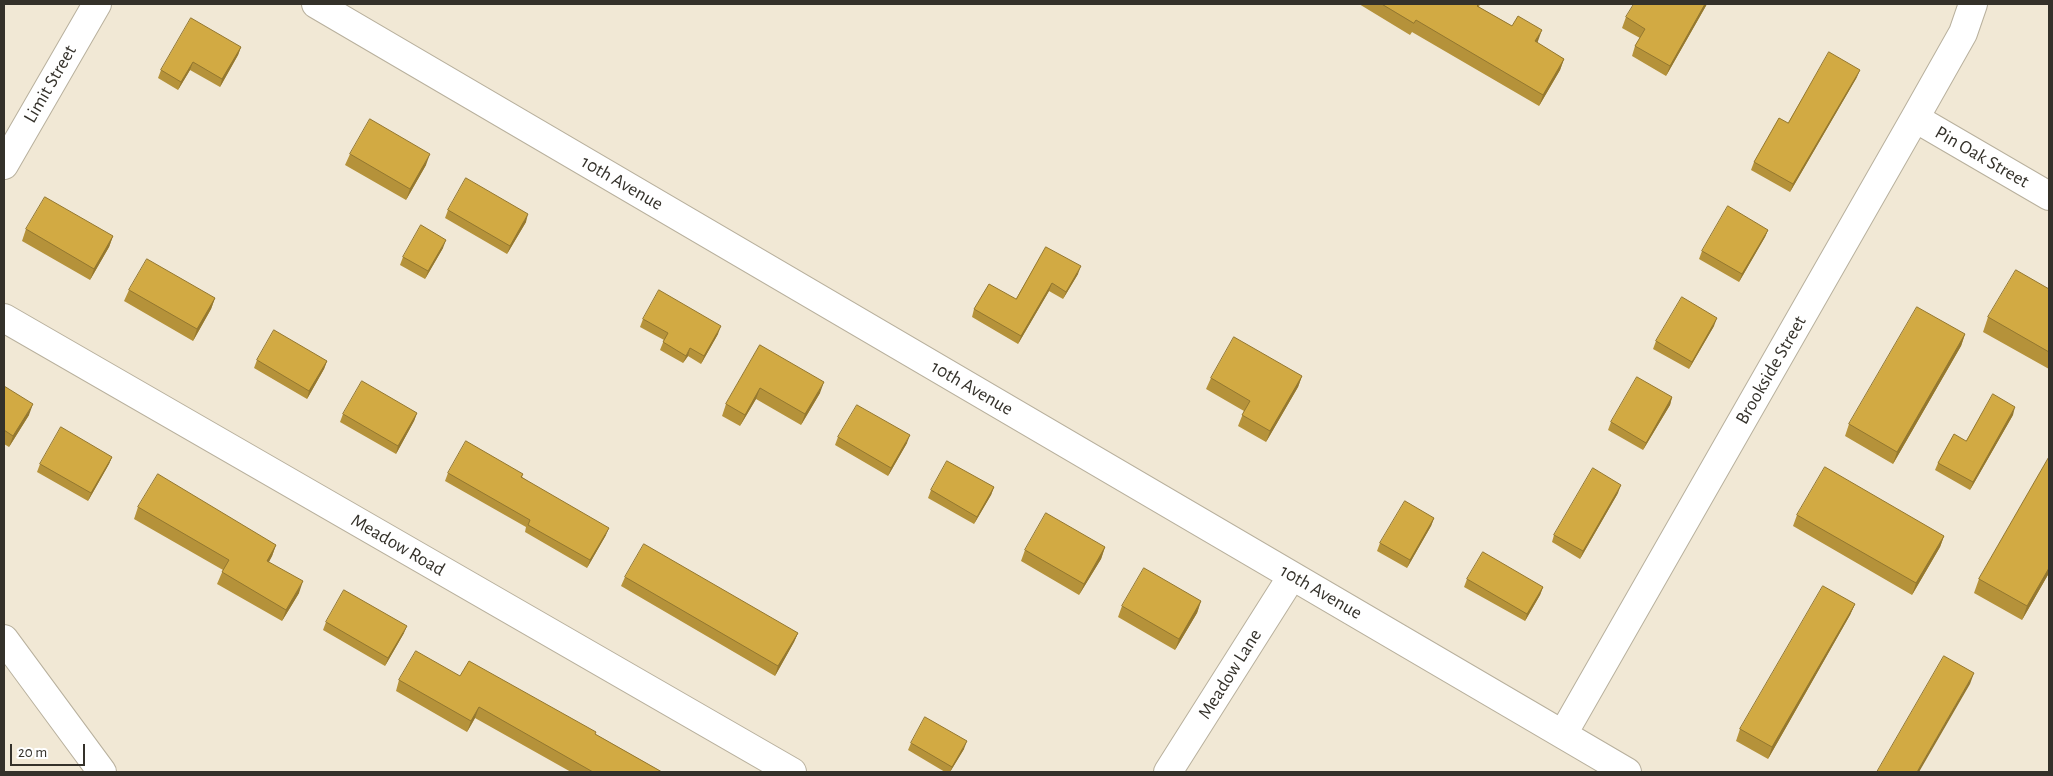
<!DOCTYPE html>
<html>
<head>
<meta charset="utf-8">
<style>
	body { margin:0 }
	#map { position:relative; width:2053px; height:776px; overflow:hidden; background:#f1e8d5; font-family:"Alegreya Sans",sans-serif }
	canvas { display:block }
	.frame { position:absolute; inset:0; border:5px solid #34312a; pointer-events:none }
	.scale { position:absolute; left:10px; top:744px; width:75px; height:22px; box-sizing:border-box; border:2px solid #34312a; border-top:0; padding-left:6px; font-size:15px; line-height:18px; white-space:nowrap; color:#34312a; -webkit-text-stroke:4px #fff; paint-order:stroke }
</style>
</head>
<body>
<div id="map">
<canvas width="2053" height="776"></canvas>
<div class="frame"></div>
<div class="scale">20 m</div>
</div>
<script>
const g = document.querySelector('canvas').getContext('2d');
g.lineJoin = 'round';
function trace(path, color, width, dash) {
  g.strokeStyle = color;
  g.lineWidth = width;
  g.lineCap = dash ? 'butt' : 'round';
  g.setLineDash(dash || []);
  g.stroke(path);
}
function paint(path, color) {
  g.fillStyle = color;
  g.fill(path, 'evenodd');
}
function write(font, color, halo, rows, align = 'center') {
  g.font = font + ' "Alegreya Sans",sans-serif';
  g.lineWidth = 4.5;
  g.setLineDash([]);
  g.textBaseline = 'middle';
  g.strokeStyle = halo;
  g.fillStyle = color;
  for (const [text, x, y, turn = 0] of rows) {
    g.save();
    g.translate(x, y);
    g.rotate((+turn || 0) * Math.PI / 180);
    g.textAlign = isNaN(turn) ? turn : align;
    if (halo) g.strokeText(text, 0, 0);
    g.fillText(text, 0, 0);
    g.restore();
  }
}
const minor = new Path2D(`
	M 316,4 L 1627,772
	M 1915,118 L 2049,196
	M 4,165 L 97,4
	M 4,318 L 792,772
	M 4,639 L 102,772
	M 1563,734 L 1915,118 L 1963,33 L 1973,4
	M 1168,772 L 1292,576`);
const wall = new Path2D(`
	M 1359,4 L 1480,4 L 1479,7 L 1538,41 L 1537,43 L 1564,59 L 1560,70 L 1539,106 L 1412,32 L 1410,35 Z
	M 1707,4 L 1666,76 L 1632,56 L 1635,46 L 1640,38 L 1622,28 L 1626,17 Z
	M 241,47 L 238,55 L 220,87 L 190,70 L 178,90 L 158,78 L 161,70 Z
	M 1857,77 L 1790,192 L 1751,170 L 1754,162 L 1788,123 Z
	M 350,154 L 426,165 L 406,200 L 345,165 Z
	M 448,210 L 526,222 L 507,254 L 445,218 Z
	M 26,229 L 113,236 L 109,247 L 90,280 L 22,241 Z
	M 1768,230 L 1765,237 L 1739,282 L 1699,259 L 1702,251 Z
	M 1046,247 L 1078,274 L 1063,299 L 1049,291 L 1018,344 L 972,317 L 974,309 L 1016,299 Z
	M 443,248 L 425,279 L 400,265 L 403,257 Z
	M 2049,289 L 2049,369 L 1983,332 L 1988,317 Z
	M 129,290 L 215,298 L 211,309 L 193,341 L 124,301 Z
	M 643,319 L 718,334 L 701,364 L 688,356 L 683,363 L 660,350 L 664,340 L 640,327 Z
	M 1714,326 L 1689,369 L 1653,349 L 1656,341 Z
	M 1965,334 L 1961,346 L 1893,464 L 1845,436 L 1849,424 Z
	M 760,345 L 820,393 L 801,425 L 756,399 L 740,426 L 722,416 L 726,404 Z
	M 257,360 L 327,361 L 324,369 L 307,399 L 254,368 Z
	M 1302,376 L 1298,387 L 1266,442 L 1238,426 L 1244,411 L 1206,389 L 1211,378 Z
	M 4,386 L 29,415 L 9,447 L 4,444 Z
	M 1672,397 L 1670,405 L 1643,450 L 1608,430 L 1611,422 Z
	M 417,413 L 414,421 L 396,454 L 340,422 L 343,414 Z
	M 2013,415 L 1970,490 L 1935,470 L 1938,463 L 1966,441 Z
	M 838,437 L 907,443 L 888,476 L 835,445 Z
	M 112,457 L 109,464 L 88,501 L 37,472 L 40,464 Z
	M 2049,457 L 2049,573 L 2022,620 L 1974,593 L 1979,579 Z
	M 448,473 L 523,474 L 522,477 L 606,535 L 587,568 L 525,532 L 526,527 L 445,481 Z
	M 994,487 L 991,495 L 974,524 L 928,498 L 931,490 Z
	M 1618,493 L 1580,559 L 1552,542 L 1554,535 Z
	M 138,507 L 276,545 L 272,556 L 269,562 L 299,593 L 282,621 L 217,584 L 223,570 L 134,519 Z
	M 1797,515 L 1944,536 L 1940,547 L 1912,595 L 1793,526 Z
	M 1434,518 L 1431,526 L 1407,568 L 1377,551 L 1380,543 Z
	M 1105,547 L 1101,559 L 1079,595 L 1021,561 L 1025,550 Z
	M 625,577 L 798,633 L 794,642 L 775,676 L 621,586 Z
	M 1467,579 L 1543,587 L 1540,595 L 1525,621 L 1464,587 Z
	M 1201,601 L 1197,613 L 1175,650 L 1118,617 L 1122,606 Z
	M 1855,604 L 1850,615 L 1768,759 L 1736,741 L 1740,729 Z
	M 326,622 L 404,633 L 385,666 L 323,630 Z
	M 460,676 L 595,734 L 662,772 L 571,772 L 475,718 L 467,732 L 396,691 L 399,680 Z
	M 911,743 L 964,749 L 950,772 L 945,772 L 908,750 Z`);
const shadedWall = new Path2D(`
	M 1705,4 L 1707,4 L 1666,76 L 1670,66 Z
	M 1542,30 L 1538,41 L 1531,53 L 1535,41 Z
	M 241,47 L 238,55 L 220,87 L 222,79 Z
	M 1564,59 L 1560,70 L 1539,106 L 1543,95 Z
	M 193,62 L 190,70 L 178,90 L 181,82 Z
	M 1860,70 L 1857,77 L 1790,192 L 1793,184 Z
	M 430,154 L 426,165 L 406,200 L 410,189 Z
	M 528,214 L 526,222 L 507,254 L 510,246 Z
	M 1768,230 L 1765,237 L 1739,282 L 1742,274 Z
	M 113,236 L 109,247 L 90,280 L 94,269 Z
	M 446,240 L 443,248 L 425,279 L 428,271 Z
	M 1081,266 L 1078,274 L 1063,299 L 1066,292 Z
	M 1052,283 L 1049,291 L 1018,344 L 1021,336 Z
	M 215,298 L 211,309 L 193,341 L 197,329 Z
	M 1717,318 L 1714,326 L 1689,369 L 1692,362 Z
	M 721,326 L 718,334 L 701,364 L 704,356 Z
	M 1965,334 L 1961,346 L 1893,464 L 1897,452 Z
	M 690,348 L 688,356 L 683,363 L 686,356 Z
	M 327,361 L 324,369 L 307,399 L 309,391 Z
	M 1302,376 L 1298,387 L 1266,442 L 1270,431 Z
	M 824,382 L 820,393 L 801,425 L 805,414 Z
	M 760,388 L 756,399 L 740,426 L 745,415 Z
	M 1672,397 L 1670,405 L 1643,450 L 1646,443 Z
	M 33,404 L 29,415 L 9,447 L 13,436 Z
	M 2015,407 L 2013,415 L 1970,490 L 1973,482 Z
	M 417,413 L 414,421 L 396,454 L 398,446 Z
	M 910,435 L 907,443 L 888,476 L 891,468 Z
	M 112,457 L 109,464 L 88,501 L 91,493 Z
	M 1621,485 L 1618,493 L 1580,559 L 1583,551 Z
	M 994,487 L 991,495 L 974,524 L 977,517 Z
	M 1434,518 L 1431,526 L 1407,568 L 1410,560 Z
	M 609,528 L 606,535 L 587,568 L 590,560 Z
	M 1944,536 L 1940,547 L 1912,595 L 1916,583 Z
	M 276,545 L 272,556 L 263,572 L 267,561 Z
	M 1105,547 L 1101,559 L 1079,595 L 1084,584 Z
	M 2049,568 L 2049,573 L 2022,620 L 2027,606 Z
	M 303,581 L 299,593 L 282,621 L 286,610 Z
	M 1543,587 L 1540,595 L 1525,621 L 1527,614 Z
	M 1201,601 L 1197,613 L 1175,650 L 1179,639 Z
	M 1855,604 L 1850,615 L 1768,759 L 1772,747 Z
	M 407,626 L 404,633 L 385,666 L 388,658 Z
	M 798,633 L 794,642 L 775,676 L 778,666 Z
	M 1974,673 L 1970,684 L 1919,772 L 1917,772 Z
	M 479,707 L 475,718 L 467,732 L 471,721 Z
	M 967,741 L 964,749 L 950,772 L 952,767 Z`);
const building = new Path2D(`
	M 1382,4 L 1479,4 L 1477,6 L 1512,26 L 1518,16 L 1542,30 L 1535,41 L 1564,59 L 1543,95 L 1416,20 L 1414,23 Z
	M 1634,4 L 1705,4 L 1670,66 L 1635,46 L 1645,29 L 1626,17 Z
	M 191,18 L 241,47 L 222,79 L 193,62 L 181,82 L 161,70 Z
	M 1829,52 L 1860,70 L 1793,184 L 1754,162 L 1779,118 L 1788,123 Z
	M 370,119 L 430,154 L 410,189 L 350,154 Z
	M 466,178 L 528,214 L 510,246 L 448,210 Z
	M 45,197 L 113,236 L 94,269 L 26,229 Z
	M 1728,206 L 1768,230 L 1742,274 L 1702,251 Z
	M 421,225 L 446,240 L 428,271 L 403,257 Z
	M 1046,247 L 1081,266 L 1066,292 L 1052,283 L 1021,336 L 974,309 L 989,284 L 1016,299 Z
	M 147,259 L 215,298 L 197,329 L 129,290 Z
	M 2016,270 L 2049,289 L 2049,352 L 1988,317 Z
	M 659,290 L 721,326 L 704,356 L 690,348 L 686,356 L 663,342 L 668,333 L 643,319 Z
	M 1682,297 L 1717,318 L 1692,362 L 1656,341 Z
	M 1917,307 L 1965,334 L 1897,452 L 1849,424 Z
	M 274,330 L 327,361 L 309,391 L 257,360 Z
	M 1234,337 L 1302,376 L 1270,431 L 1242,415 L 1250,401 L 1211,378 Z
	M 760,345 L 824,382 L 805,414 L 760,388 L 745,415 L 726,404 Z
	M 1637,377 L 1672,397 L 1646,443 L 1611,422 Z
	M 362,381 L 417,413 L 398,446 L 343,414 Z
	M 4,386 L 33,404 L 13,436 L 4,430 Z
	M 1993,394 L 2015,407 L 1973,482 L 1938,463 L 1954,434 L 1966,441 Z
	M 857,405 L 910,435 L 891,468 L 838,437 Z
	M 61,427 L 112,457 L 91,493 L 40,464 Z
	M 466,441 L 523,474 L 521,477 L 609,528 L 590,560 L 528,525 L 530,520 L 448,473 Z
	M 2049,457 L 2049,568 L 2027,606 L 1979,579 Z
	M 947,461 L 994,487 L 977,517 L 931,490 Z
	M 1825,467 L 1944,536 L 1916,583 L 1797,515 Z
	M 1593,468 L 1621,485 L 1583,551 L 1554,535 Z
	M 158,474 L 276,545 L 267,561 L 303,581 L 286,610 L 222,572 L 229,560 L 138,507 Z
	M 1405,501 L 1434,518 L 1410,560 L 1380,543 Z
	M 1046,513 L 1105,547 L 1084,584 L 1025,550 Z
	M 644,544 L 798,633 L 778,666 L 625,577 Z
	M 1483,552 L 1543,587 L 1527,614 L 1467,579 Z
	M 1144,568 L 1201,601 L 1179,639 L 1122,606 Z
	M 1823,586 L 1855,604 L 1772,747 L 1740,729 Z
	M 344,590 L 407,626 L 388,658 L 326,622 Z
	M 416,651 L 460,676 L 469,661 L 596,732 L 595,734 L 662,772 L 593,772 L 479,707 L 471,721 L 399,680 Z
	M 1944,656 L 1974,673 L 1917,772 L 1877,772 Z
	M 925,717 L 967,741 L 952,767 L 911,743 Z`);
const streetNames = [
	["Limit Street",50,84,-60],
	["Pin Oak Street",1982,157,30],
	["10th Avenue",622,183,30],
	["Brookside Street",1771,370,-60],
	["10th Avenue",972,388,30],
	["Meadow Road",398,545,30],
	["10th Avenue",1321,592,30],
	["Meadow Lane",1230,674,-58]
];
trace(minor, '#b8b09d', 30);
trace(minor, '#fff', 28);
paint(wall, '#b5923a');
paint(shadedWall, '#93772f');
paint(building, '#d2aa43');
trace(building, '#93772f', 1);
write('19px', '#34312a', '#fff', streetNames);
</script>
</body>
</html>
